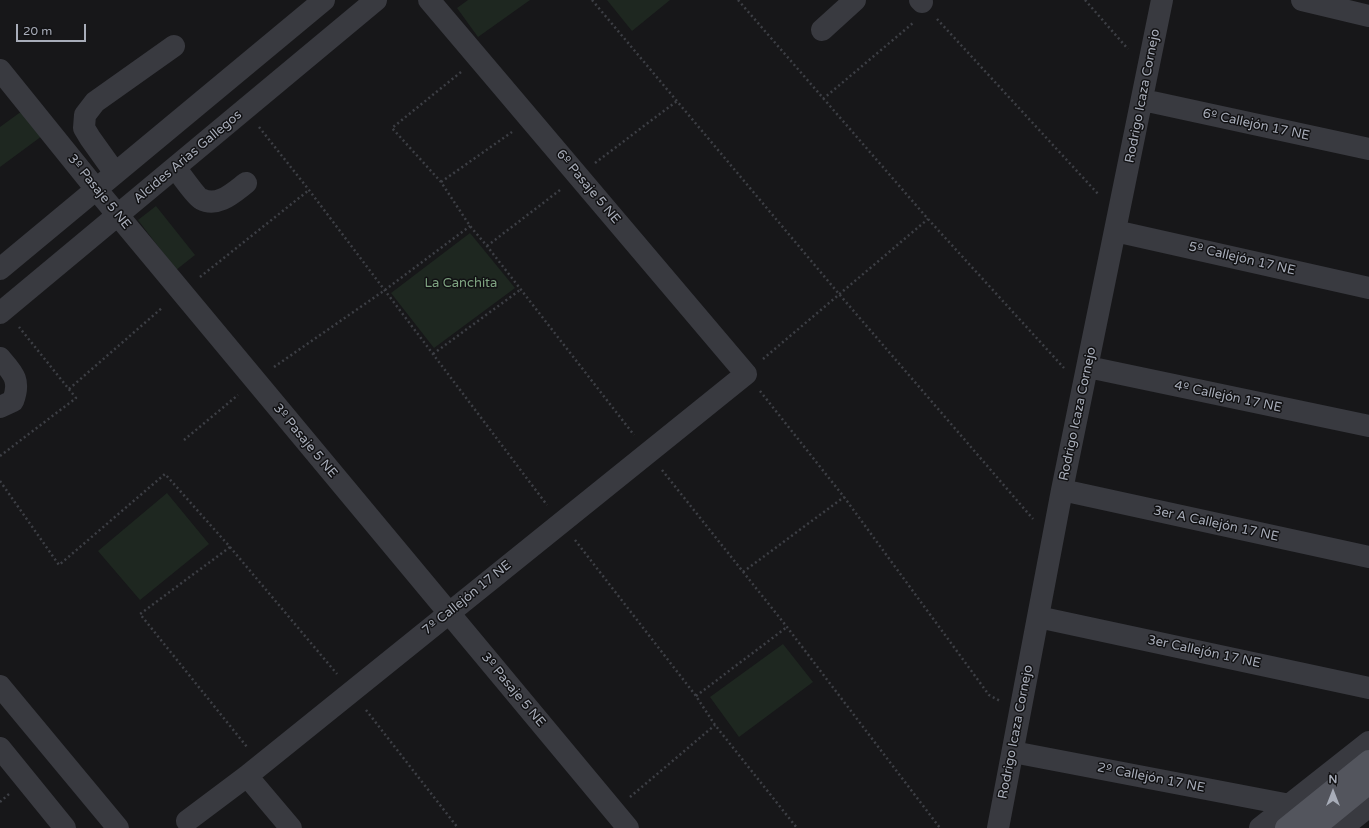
<!DOCTYPE html>
<html>
<head>
<meta charset="utf-8">
<style>
	body { margin:0 }
	#map { position:relative; width:1369px; height:828px; overflow:hidden; background:#171719; font-family:"Varela Round",sans-serif }
	canvas { display:block }
	.north { position:absolute; left:1313px; top:772px; width:40px; height:40px; -webkit-text-stroke:3px #121214; paint-order:stroke; rotate:0deg; font-size:11px; font-weight:700; line-height:16px; text-align:center; color:#a8adb9 }
	.north::after { content:''; display:block; margin:auto; width:14px; height:18px; background:#a8adb9; clip-path:polygon(50% 0,100% 100%,50% 72%,0 100%) }
	.scale { position:absolute; left:16px; top:24px; width:70px; height:18px; box-sizing:border-box; border:2px solid #a8adb9; border-top:0; padding-left:5px; font-size:12px; line-height:14px; white-space:nowrap; color:#a8adb9; -webkit-text-stroke:3px #121214; paint-order:stroke }
</style>
</head>
<body>
<div id="map">
<canvas width="1369" height="828"></canvas>
<div class="north">N</div>
<div class="scale">20 m</div>
</div>
<script>
const g = document.querySelector('canvas').getContext('2d');
g.lineJoin = 'round';
function paint(path, color) {
  g.fillStyle = color;
  g.fill(path, 'evenodd');
}
function trace(path, color, width, dash) {
  g.strokeStyle = color;
  g.lineWidth = width;
  g.lineCap = dash ? 'butt' : 'round';
  g.setLineDash(dash || []);
  g.stroke(path);
}
function write(font, color, halo, rows, align = 'center') {
  g.font = font + ' "Varela Round",sans-serif';
  g.lineWidth = 3;
  g.setLineDash([]);
  g.textBaseline = 'middle';
  g.strokeStyle = halo;
  g.fillStyle = color;
  for (const [text, x, y, turn = 0] of rows) {
    g.save();
    g.translate(x, y);
    g.rotate((+turn || 0) * Math.PI / 180);
    g.textAlign = isNaN(turn) ? turn : align;
    if (halo) g.strokeText(text, 0, 0);
    g.fillText(text, 0, 0);
    g.restore();
  }
}
const green = new Path2D(`
	M 468,0 L 530,0 L 478,37 L 457,8 Z
	M 607,0 L 670,0 L 632,31 Z
	M 22,111 L 42,136 L 0,167 L 0,127 Z
	M 156,206 L 195,255 L 176,270 L 138,220 Z
	M 470,233 L 515,288 L 434,348 L 391,293 Z
	M 167,493 L 209,544 L 140,600 L 98,551 Z
	M 783,644 L 813,682 L 739,737 L 710,697 Z`);
const path = new Path2D(`
	M 592,0 L 839,294 L 1033,519
	M 738,0 L 928,219 L 1064,368
	M 1085,0 L 1128,49
	M 937,19 L 1099,195
	M 461,72 L 392,128 L 441,182 L 470,226 L 487,246 L 634,435
	M 823,99 L 913,23
	M 259,127 L 309,190 L 547,505
	M 595,163 L 677,101
	M 441,182 L 512,132
	M 487,246 L 560,190
	M 200,277 L 309,190
	M 433,354 L 520,290
	M 763,359 L 928,219
	M 274,367 L 385,290 L 470,226
	M 69,389 L 163,307
	M 760,391 L 844,497 L 989,695 L 1000,701
	M 184,440 L 238,395
	M 0,456 L 76,398 L 19,327
	M 662,470 L 787,627 L 940,828
	M 0,481 L 59,565 L 165,474 L 230,547 L 337,674
	M 575,540 L 696,696 L 715,725 L 797,828
	M 230,547 L 140,614 L 247,747
	M 743,572 L 844,497
	M 696,696 L 787,627
	M 366,710 L 458,828
	M 630,797 L 715,725
	M 0,802 L 9,794`);
const minor = new Path2D(`
	M 920,0 L 922,2
	M 1302,0 L 1369,16
	M 822,30 L 855,0
	M 0,70 L 96,189 L 628,828
	M 1143,100 L 1369,149
	M 175,168 C 181,174 195,196 201,199 C 218,208 234,192 246,183
	M 115,173 L 90,138 L 84,128 L 85,115 L 95,102 L 174,46
	M 1115,231 L 1369,288
	M 0,269 L 324,0
	M 0,313 L 376,0
	M 0,358 C 13,373 21,380 13,401 L 0,407
	M 1088,367 L 1369,426
	M 1062,490 L 1369,557
	M 1038,617 L 1369,688
	M 0,686 L 118,828
	M 0,748 L 65,828
	M 1013,752 L 1290,805
	M 247,776 L 291,828
	M 187,821 L 247,776 L 746,374 L 429,0
	M 998,828 L 1062,490 L 1162,0
	M 1260,828 L 1369,742
	M 1342,828 L 1369,806`);
const major = new Path2D(`
	M 1286,828 L 1369,761
	M 1314,828 L 1369,783`);
const streetNames = [
	["Rodrigo Icaza Cornejo",1143,96,-79],
	["6º Callejón 17 NE",1256,125,12],
	["Alcides Arias Gallegos",188,157,-40],
	["6º Pasaje 5 NE",588,187,50],
	["3º Pasaje 5 NE",99,192,51],
	["5º Callejón 17 NE",1242,259,13],
	["4º Callejón 17 NE",1228,397,12],
	["Rodrigo Icaza Cornejo",1078,414,-78],
	["3º Pasaje 5 NE",305,441,50],
	["3er A Callejón 17 NE",1216,524,12],
	["7º Callejón 17 NE",467,598,-39],
	["3er Callejón 17 NE",1204,652,12],
	["3º Pasaje 5 NE",513,690,50],
	["Rodrigo Icaza Cornejo",1016,732,-79],
	["2º Callejón 17 NE",1151,778,11]
];
const parkNames = [
	["La Canchita",461,284]
];
paint(green, '#1e2720');
trace(path, '#3d3f45', 2.5, [2, 3]);
trace(minor, '#393a40', 22);
trace(major, '#53555d', 22);
write('13px', '#a8adb9', '#121214', streetNames);
write('13px', '#7fa582', '#121214', parkNames);
</script>
</body>
</html>
